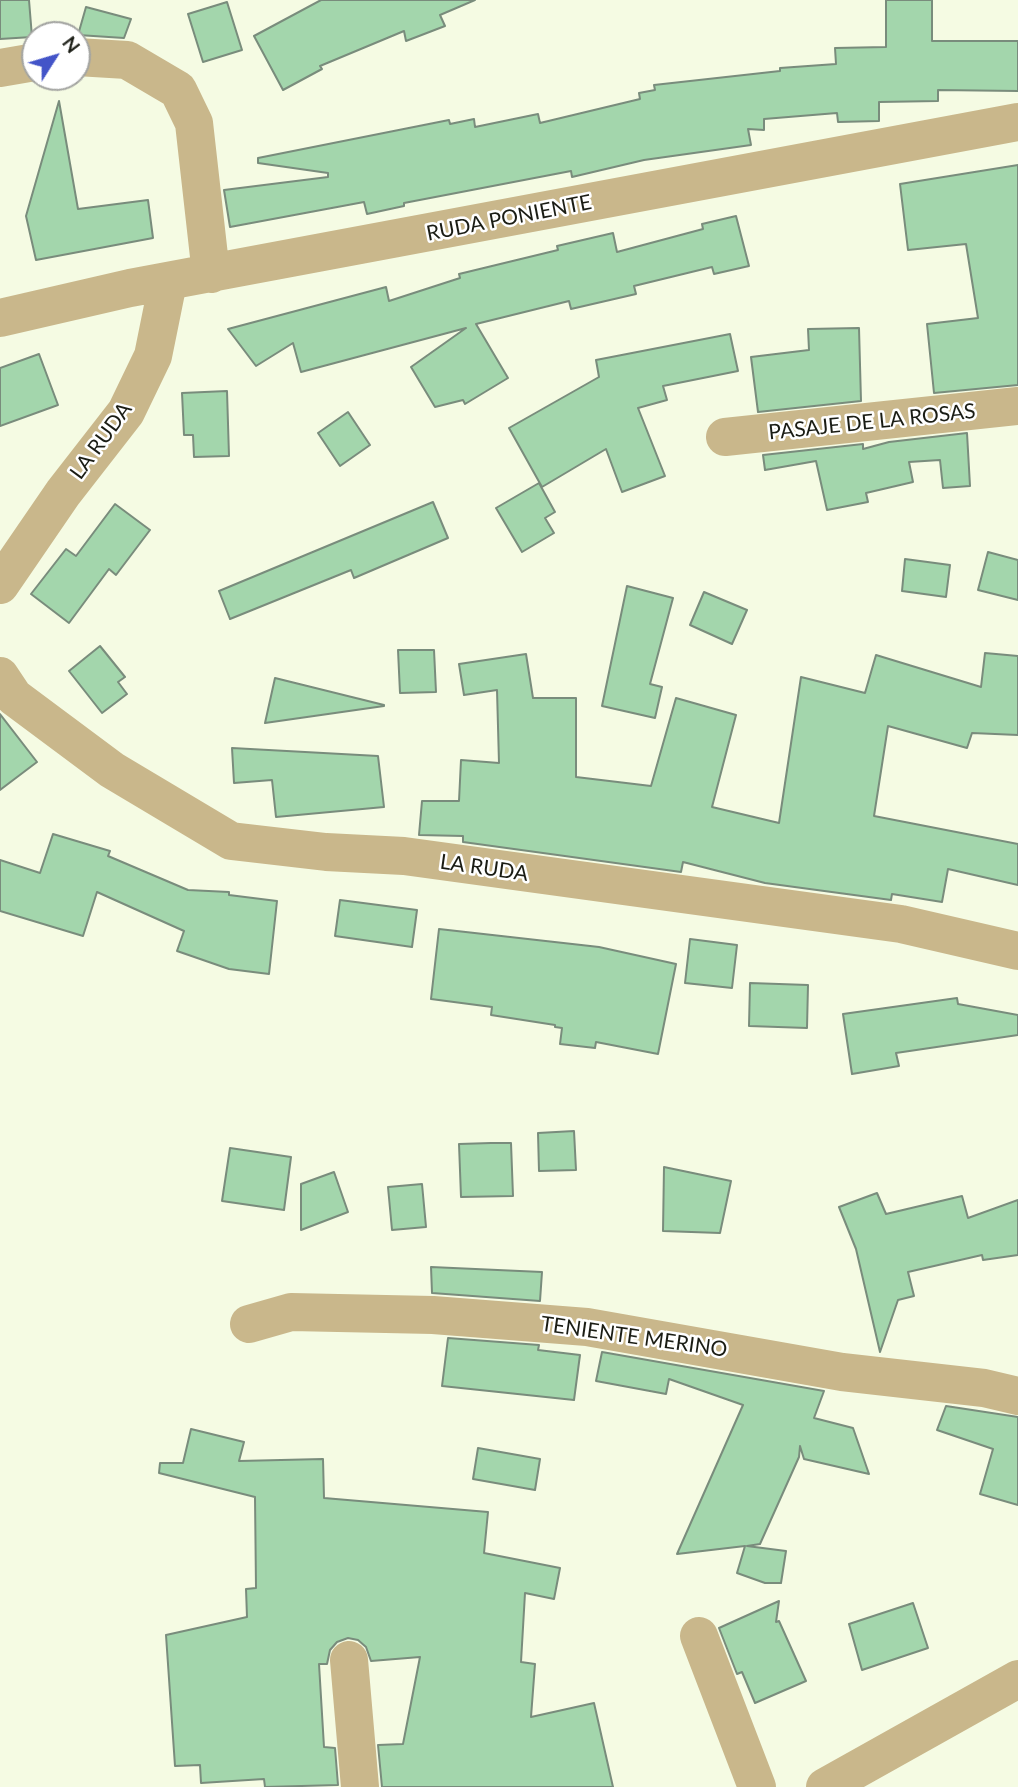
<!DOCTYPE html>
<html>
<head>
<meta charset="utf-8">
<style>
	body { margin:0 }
	#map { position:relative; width:1018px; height:1787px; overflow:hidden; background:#f5fbe3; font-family:Lato,sans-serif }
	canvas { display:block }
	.north { position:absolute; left:21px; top:21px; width:70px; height:70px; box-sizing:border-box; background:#fff; border:2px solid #a3a4a1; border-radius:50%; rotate:53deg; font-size:19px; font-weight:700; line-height:28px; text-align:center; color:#1a1c14 }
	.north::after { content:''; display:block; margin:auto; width:24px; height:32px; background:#4354c8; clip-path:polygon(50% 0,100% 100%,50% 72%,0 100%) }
</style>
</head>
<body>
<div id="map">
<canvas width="1018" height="1787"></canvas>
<div class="north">N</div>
</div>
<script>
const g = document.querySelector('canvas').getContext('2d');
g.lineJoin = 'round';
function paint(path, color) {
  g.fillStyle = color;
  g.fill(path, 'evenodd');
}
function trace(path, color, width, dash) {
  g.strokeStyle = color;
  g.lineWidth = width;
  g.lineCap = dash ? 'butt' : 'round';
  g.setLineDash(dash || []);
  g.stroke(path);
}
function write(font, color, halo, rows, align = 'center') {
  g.font = font + ' Lato,sans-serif';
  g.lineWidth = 5;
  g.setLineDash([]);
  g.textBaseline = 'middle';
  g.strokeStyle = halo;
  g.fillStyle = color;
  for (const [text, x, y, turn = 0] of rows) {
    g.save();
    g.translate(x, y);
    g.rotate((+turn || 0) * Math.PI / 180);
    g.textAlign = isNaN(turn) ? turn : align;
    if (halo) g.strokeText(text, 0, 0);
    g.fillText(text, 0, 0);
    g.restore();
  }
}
const building = new Path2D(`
	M 0,0 L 29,0 L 32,37 L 0,39 Z
	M 321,0 L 475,0 L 440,15 L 445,26 L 406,41 L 404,31 L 320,66 L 322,69 L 283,90 L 254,36 Z
	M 886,0 L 932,0 L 932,41 L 1018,41 L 1018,91 L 938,90 L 938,101 L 879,102 L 879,121 L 838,122 L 837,113 L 764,119 L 764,130 L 748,129 L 751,145 L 644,160 L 572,177 L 571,171 L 404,203 L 404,206 L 367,214 L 364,202 L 230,227 L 224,190 L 328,177 L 328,173 L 258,163 L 258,158 L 449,120 L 450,124 L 474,119 L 475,127 L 538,114 L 540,123 L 640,99 L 639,93 L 655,90 L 654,85 L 780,71 L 780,68 L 836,64 L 835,48 L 886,47 Z
	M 227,2 L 242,50 L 203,62 L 188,14 Z
	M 86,7 L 131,19 L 124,38 L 78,35 Z
	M 59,101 L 78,209 L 148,200 L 153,238 L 36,260 L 26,216 Z
	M 1018,165 L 1018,385 L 934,393 L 927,324 L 978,318 L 966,244 L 908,250 L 900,184 Z
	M 736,216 L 749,266 L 714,274 L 712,267 L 634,286 L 636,294 L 571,309 L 569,301 L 476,324 L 508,378 L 465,404 L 463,400 L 435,407 L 411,367 L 466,328 L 301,372 L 293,343 L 256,366 L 228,329 L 386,287 L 389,301 L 460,278 L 459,274 L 558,250 L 557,246 L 613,233 L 617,252 L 703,229 L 702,224 Z
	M 859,328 L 861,401 L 758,412 L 751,357 L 809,350 L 808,329 Z
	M 730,334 L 738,371 L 663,386 L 667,400 L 638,408 L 665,476 L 622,492 L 606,449 L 542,487 L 509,428 L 599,377 L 596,360 Z
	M 39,354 L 58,405 L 0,426 L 0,368 Z
	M 227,391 L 229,456 L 194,457 L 193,435 L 184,435 L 182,393 Z
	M 348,412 L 370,445 L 340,466 L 318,433 Z
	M 967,433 L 970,486 L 943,488 L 940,460 L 909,462 L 913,482 L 866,493 L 868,502 L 827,510 L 816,461 L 765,470 L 763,455 L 863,444 L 863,449 L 889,442 Z
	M 539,483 L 555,512 L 545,518 L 554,533 L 522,552 L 496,508 Z
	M 433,502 L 448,538 L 354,578 L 351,570 L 230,619 L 219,591 Z
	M 115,504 L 150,530 L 116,575 L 109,569 L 69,623 L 31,594 L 66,549 L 76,556 Z
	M 988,552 L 1018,560 L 1018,600 L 978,590 Z
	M 905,559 L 950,565 L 946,597 L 902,591 Z
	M 627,586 L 673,598 L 650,684 L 662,687 L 655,718 L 602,706 Z
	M 704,592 L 747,610 L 732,644 L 690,625 Z
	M 100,646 L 125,677 L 118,682 L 127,694 L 102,713 L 69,671 Z
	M 398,650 L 434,650 L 436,692 L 400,693 Z
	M 985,653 L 1018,656 L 1018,735 L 972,733 L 967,748 L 888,726 L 874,816 L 1018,844 L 1018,885 L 948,869 L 942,902 L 892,894 L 891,900 L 765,883 L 683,862 L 681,872 L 463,842 L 463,836 L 419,835 L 422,801 L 459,801 L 461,760 L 499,763 L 497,690 L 464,695 L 459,664 L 526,654 L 533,698 L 576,698 L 576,777 L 651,786 L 676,698 L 736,715 L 712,807 L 779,823 L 801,677 L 865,693 L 876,655 L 981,687 Z
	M 275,678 L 384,705 L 384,706 L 265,723 Z
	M 0,714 L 37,762 L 0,790 Z
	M 232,748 L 378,756 L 384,807 L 276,817 L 272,780 L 234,783 Z
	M 53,834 L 110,851 L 108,856 L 188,890 L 229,892 L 229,895 L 277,901 L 269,974 L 229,969 L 177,951 L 184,931 L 97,892 L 83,936 L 0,911 L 0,860 L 40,873 Z
	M 340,900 L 417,910 L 412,947 L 335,936 Z
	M 439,929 L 599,947 L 676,964 L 658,1054 L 596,1042 L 595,1048 L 560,1044 L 562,1028 L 555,1027 L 555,1025 L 491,1015 L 492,1007 L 431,999 Z
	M 690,939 L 737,945 L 732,988 L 685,983 Z
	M 750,983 L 808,985 L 807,1028 L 749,1026 Z
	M 957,998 L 958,1004 L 1018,1015 L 1018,1035 L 896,1053 L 899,1066 L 852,1074 L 843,1014 Z
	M 574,1131 L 576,1170 L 539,1171 L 538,1133 Z
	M 491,1143 L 511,1143 L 513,1196 L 461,1197 L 459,1144 Z
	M 230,1148 L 291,1157 L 284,1210 L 222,1201 Z
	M 664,1167 L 731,1181 L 720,1233 L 663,1231 Z
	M 334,1172 L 348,1212 L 301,1230 L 301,1184 Z
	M 422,1184 L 426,1227 L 392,1230 L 388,1187 Z
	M 877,1193 L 886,1214 L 962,1196 L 968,1218 L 1018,1200 L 1018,1255 L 983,1260 L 982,1255 L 908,1272 L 914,1296 L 898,1300 L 880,1352 L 856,1249 L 839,1207 Z
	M 431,1267 L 542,1272 L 540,1301 L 432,1293 Z
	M 448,1338 L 539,1345 L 538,1350 L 580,1355 L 574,1400 L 442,1386 Z
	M 602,1352 L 824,1391 L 814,1418 L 853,1428 L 869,1474 L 804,1459 L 800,1446 L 799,1457 L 760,1544 L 747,1546 L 786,1551 L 781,1583 L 765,1583 L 737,1573 L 745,1546 L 677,1554 L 743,1405 L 669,1379 L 666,1394 L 596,1381 Z
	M 946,1406 L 1018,1417 L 1018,1505 L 980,1494 L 993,1449 L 937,1430 Z
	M 191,1429 L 244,1442 L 239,1461 L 323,1459 L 324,1498 L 488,1512 L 484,1553 L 560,1568 L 554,1599 L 525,1593 L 521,1662 L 535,1664 L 531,1717 L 594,1703 L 613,1787 L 382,1787 L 378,1745 L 403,1744 L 420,1657 L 371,1661 L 366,1647 L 358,1640 L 348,1638 L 337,1642 L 330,1650 L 327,1664 L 319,1664 L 324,1747 L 335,1748 L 338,1785 L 265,1787 L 264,1779 L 201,1783 L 200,1765 L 175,1766 L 166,1635 L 247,1617 L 246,1589 L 256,1588 L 255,1497 L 159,1473 L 160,1463 L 183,1463 Z
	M 478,1448 L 540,1459 L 535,1490 L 473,1479 Z
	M 779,1601 L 776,1622 L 779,1621 L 806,1681 L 755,1703 L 742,1672 L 737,1674 L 719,1628 Z
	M 913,1603 L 928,1648 L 862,1670 L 849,1624 Z`);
const minor = new Path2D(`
	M 77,57 L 127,60 L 178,90 L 194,123 L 211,274
	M 0,68 L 35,62
	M 0,318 L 130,288 L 1018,122
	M 725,437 L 1018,406
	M 0,585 L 63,493 L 126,412 L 153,356 L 168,282
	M 0,676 L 14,697 L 112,770 L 231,841 L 326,852 L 404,856 L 901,924 L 1018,951
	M 249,1324 L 291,1312 L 433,1315 L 587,1327 L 842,1372 L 984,1388 L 1018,1396
	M 699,1636 L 757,1787
	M 349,1660 L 360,1787
	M 825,1787 L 1018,1679`);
const streetNames = [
	["RUDA PONIENTE",509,218,-11],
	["PASAJE DE LA ROSAS",872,422,-6],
	["LA RUDA",101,441,-54],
	["LA RUDA",484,868,8],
	["TENIENTE MERINO",634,1337,8]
];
paint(building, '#a3d6ac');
trace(building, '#798c7c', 2);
trace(minor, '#c9b78b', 38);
write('21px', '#1a1c14', '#fff', streetNames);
</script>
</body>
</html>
